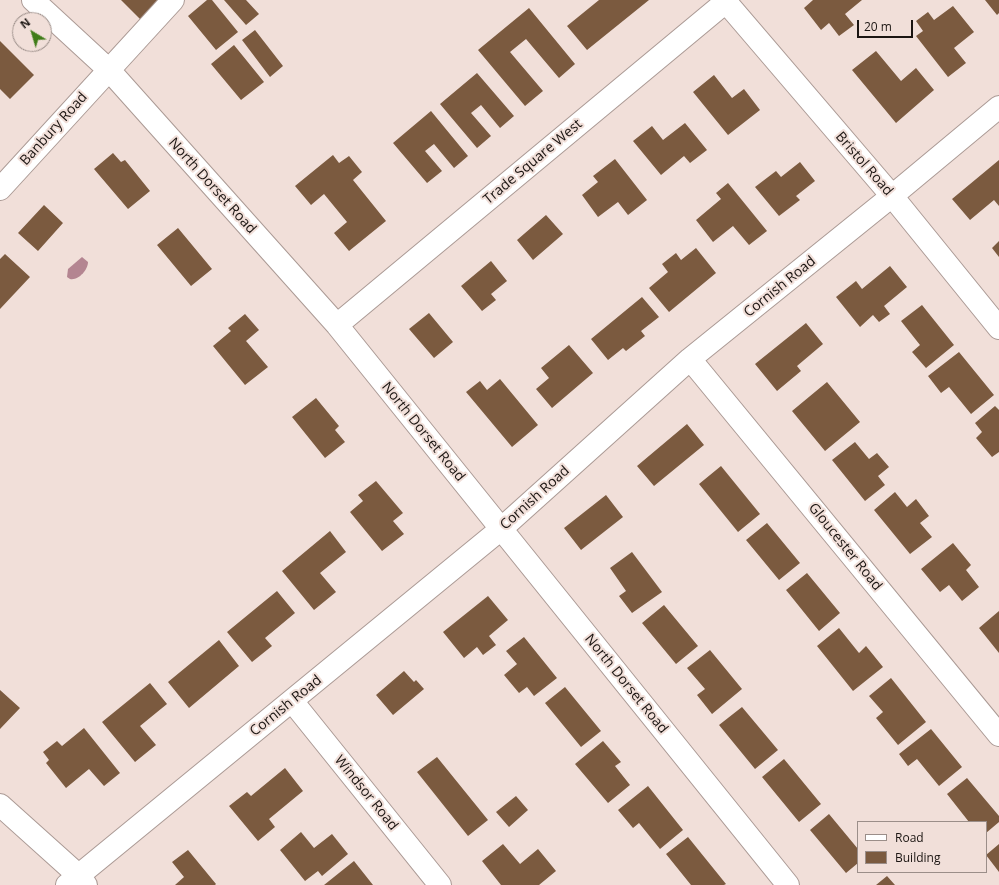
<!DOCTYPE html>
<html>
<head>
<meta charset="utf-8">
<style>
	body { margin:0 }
	#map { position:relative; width:999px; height:885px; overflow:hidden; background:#f1dfd9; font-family:"Open Sans",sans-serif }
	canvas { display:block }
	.legend { position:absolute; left:857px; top:821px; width:130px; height:52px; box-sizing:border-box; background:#f1dfd9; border:1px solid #9b8e89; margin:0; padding:5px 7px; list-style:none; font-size:12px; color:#1b1512 }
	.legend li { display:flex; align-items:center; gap:8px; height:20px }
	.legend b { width:20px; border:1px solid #9b8e89 }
	.north { position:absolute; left:12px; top:12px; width:40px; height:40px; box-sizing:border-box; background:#f1dfd9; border:1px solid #9b8e89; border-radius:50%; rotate:322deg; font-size:11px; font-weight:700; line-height:16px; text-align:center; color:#1b1512 }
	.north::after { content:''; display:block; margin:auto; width:14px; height:18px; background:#3f7c18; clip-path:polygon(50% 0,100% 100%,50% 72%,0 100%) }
	.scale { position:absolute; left:857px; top:20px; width:56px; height:18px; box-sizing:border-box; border:2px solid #1b1512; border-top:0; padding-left:5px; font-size:12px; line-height:14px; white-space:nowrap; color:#1b1512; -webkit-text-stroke:3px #f1dfd9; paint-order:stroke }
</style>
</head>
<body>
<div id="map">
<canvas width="999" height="885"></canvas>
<ul class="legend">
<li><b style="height:5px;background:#fff"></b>Road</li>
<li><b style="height:11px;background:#7b5a3f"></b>Building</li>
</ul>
<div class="north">N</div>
<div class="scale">20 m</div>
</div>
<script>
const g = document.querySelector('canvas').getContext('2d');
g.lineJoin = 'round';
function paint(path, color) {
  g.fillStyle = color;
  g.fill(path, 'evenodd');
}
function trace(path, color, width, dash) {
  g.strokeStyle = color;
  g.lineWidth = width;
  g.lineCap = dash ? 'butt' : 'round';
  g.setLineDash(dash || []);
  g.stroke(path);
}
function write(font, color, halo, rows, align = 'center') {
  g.font = font + ' "Open Sans",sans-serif';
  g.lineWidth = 4;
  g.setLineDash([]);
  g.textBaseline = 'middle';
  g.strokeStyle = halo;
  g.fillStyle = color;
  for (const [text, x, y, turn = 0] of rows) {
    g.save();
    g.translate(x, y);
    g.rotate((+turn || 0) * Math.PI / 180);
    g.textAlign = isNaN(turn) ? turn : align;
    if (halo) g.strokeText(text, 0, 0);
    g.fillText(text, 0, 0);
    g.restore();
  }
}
const water = new Path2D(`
	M 82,257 L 88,262 C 88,270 78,281 70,279 L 67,277 L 68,269 Z`);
const building = new Path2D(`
	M 121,0 L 160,0 L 140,19 Z
	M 207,0 L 212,0 L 238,32 L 216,50 L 188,16 Z
	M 224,0 L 246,0 L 259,14 L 246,25 Z
	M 599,0 L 649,0 L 587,50 L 567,26 Z
	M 813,0 L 862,0 L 845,14 L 854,25 L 839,36 L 829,23 L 821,30 L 804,8 Z
	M 985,0 L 999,0 L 999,13 L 997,15 Z
	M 953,6 L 974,32 L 954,48 L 966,63 L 948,77 L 916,36 L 923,31 L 916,21 L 928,12 L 934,20 Z
	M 529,8 L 575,64 L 559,78 L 526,39 L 510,52 L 543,91 L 525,106 L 478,50 Z
	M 255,30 L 283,66 L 270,77 L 242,40 Z
	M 0,41 L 34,75 L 10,99 L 0,89 Z
	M 234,45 L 264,82 L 241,100 L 211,64 Z
	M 876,51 L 901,81 L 916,68 L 934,90 L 896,123 L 852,70 Z
	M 477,73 L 514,116 L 500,128 L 481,105 L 471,113 L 491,136 L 477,148 L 440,104 Z
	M 714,75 L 732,98 L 744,89 L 760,110 L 728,135 L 693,92 Z
	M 431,111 L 468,156 L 454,168 L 434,144 L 425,151 L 442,171 L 427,183 L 393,143 Z
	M 685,123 L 707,150 L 690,163 L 684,156 L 661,175 L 633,141 L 652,126 L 663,140 Z
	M 113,153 L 121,162 L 125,160 L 150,191 L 128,209 L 94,169 Z
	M 333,155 L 339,163 L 349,156 L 362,172 L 353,180 L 386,221 L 349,251 L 334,233 L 347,222 L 324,194 L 311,205 L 295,186 Z
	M 615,159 L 647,200 L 628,215 L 618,202 L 598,217 L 582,195 L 598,182 L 593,176 Z
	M 999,160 L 999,206 L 994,200 L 970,220 L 952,199 Z
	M 800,162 L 815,181 L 796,196 L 800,200 L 779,216 L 755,187 L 776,171 L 781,177 Z
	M 728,183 L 767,231 L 749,245 L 733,226 L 713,242 L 696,220 L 721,199 L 716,193 Z
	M 44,205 L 63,223 L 38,251 L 18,233 Z
	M 546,215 L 563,234 L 533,260 L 517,240 Z
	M 178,228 L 212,269 L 191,286 L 157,245 Z
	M 999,241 L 999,257 L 992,248 Z
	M 696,248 L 716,273 L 669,312 L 649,288 L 668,272 L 662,264 L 676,253 L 681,260 Z
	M 5,254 L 30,277 L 0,309 L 0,259 Z
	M 491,261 L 507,281 L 491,294 L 496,300 L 482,311 L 461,286 Z
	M 890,266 L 907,287 L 884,306 L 890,314 L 879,322 L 873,315 L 860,327 L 836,297 L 856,281 L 862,289 Z
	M 642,297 L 659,317 L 641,331 L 645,336 L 626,351 L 623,348 L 608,360 L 591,339 Z
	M 922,305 L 954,345 L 926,368 L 912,352 L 920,345 L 901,321 Z
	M 429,313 L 453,342 L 434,358 L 409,329 Z
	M 245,314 L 259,330 L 246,341 L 268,367 L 245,385 L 213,346 L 231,331 L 228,328 Z
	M 806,323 L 823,344 L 797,366 L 801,371 L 777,391 L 755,364 Z
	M 569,345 L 593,373 L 552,408 L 536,389 L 549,378 L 541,368 Z
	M 959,352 L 994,395 L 971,414 L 949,387 L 941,393 L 928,376 Z
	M 500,379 L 538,425 L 512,447 L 466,392 L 480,381 L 487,390 Z
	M 827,382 L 860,422 L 825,451 L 792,411 Z
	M 316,398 L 339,426 L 335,430 L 345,442 L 325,458 L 292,417 Z
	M 995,406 L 999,410 L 999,452 L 992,457 L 976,438 L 982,432 L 975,423 Z
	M 687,424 L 704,445 L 654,486 L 637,466 Z
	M 855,442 L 869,459 L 877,453 L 889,467 L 878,476 L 885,485 L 865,501 L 832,460 Z
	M 721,466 L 760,514 L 738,532 L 699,484 Z
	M 376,481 L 403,513 L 393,521 L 404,534 L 382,551 L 350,512 L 363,501 L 358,495 Z
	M 895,492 L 907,507 L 916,499 L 929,516 L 920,523 L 932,537 L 910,554 L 874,510 Z
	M 606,495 L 623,517 L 581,550 L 564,528 Z
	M 767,523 L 800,563 L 779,580 L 746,540 Z
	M 330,531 L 346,552 L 320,573 L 336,592 L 314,610 L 282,571 Z
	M 953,543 L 971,565 L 966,570 L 979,587 L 962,601 L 949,585 L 940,592 L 921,569 Z
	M 632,552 L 662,592 L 632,613 L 619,596 L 626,591 L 610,568 Z
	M 807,573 L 840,613 L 819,631 L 786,590 Z
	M 277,591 L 295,613 L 265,638 L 272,646 L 252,662 L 227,632 Z
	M 488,596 L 508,620 L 489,636 L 496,645 L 483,655 L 477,647 L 464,658 L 443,632 Z
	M 664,605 L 698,646 L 676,664 L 642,623 Z
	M 999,611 L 999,653 L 979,628 Z
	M 839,628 L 859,653 L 866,646 L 883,667 L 853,691 L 817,646 Z
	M 524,637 L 557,678 L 534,696 L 527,687 L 519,693 L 504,675 L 517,664 L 506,651 Z
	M 219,640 L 239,666 L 189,708 L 168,682 Z
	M 710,650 L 742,689 L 712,714 L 697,695 L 705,689 L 687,668 Z
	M 404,671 L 414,682 L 416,680 L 424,689 L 393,715 L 376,695 Z
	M 891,678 L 926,722 L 898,745 L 876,718 L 883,712 L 869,696 Z
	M 150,683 L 167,704 L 140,726 L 156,745 L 135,762 L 102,722 Z
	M 565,687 L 601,731 L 581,747 L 545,703 Z
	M 0,690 L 20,708 L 0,729 Z
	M 742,707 L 778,750 L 755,769 L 719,725 Z
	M 84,728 L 120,773 L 104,786 L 89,769 L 66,788 L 46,763 L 49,760 L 43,752 L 57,741 L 62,746 Z
	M 931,729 L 962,767 L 939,786 L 917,759 L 908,766 L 899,754 Z
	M 603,741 L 621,762 L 615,766 L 630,785 L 608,803 L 575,764 Z
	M 437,757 L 488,820 L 468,836 L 417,772 Z
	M 784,759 L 821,804 L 799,822 L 762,777 Z
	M 285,768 L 303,791 L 269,819 L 275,827 L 258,841 L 229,806 L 247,792 L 251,796 Z
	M 967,778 L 999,816 L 999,822 L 986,833 L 986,822 L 969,822 L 947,794 Z
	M 648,786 L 683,830 L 660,849 L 639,823 L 633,828 L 618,810 Z
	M 516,796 L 528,810 L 509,827 L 496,812 Z
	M 829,814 L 858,849 L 858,863 L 846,873 L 810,830 Z
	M 301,832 L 314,848 L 332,834 L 348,854 L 322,876 L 318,871 L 305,881 L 280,850 Z
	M 688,837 L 726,884 L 724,885 L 691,885 L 666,854 Z
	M 503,844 L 520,864 L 538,849 L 556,871 L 539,885 L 501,885 L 482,861 Z
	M 999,844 L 999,872 L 986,855 Z
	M 188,850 L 216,884 L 215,885 L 175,885 L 184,877 L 172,862 Z
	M 354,861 L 373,885 L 324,885 Z
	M 887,876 L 895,885 L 876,885 Z`);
const minor = new Path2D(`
	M 33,0 L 109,70 L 337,325 L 788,885
	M 726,2 L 892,196 L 999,328
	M 0,189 L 173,0
	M 337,325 L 728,0
	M 690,359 L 999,735
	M 292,701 L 440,885
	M 0,805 L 78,875 L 86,885
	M 67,885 L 501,529 L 690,359 L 892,196 L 999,107`);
const streetNames = [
	["Banbury Road",54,129,-48],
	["Trade Square West",533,162,-40],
	["Bristol Road",864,164,49],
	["North Dorset Road",212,186,48],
	["Cornish Road",780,287,-39],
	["North Dorset Road",423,432,51],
	["Cornish Road",535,498,-42],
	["Gloucester Road",845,547,51],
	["North Dorset Road",626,684,51],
	["Cornish Road",286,706,-39],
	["Windsor Road",366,793,51]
];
paint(water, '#b48591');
paint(building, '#7b5a3f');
trace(minor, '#ab9a95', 24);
trace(minor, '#fff', 22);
write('14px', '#1b1512', '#f1dfd9', streetNames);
</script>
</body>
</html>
